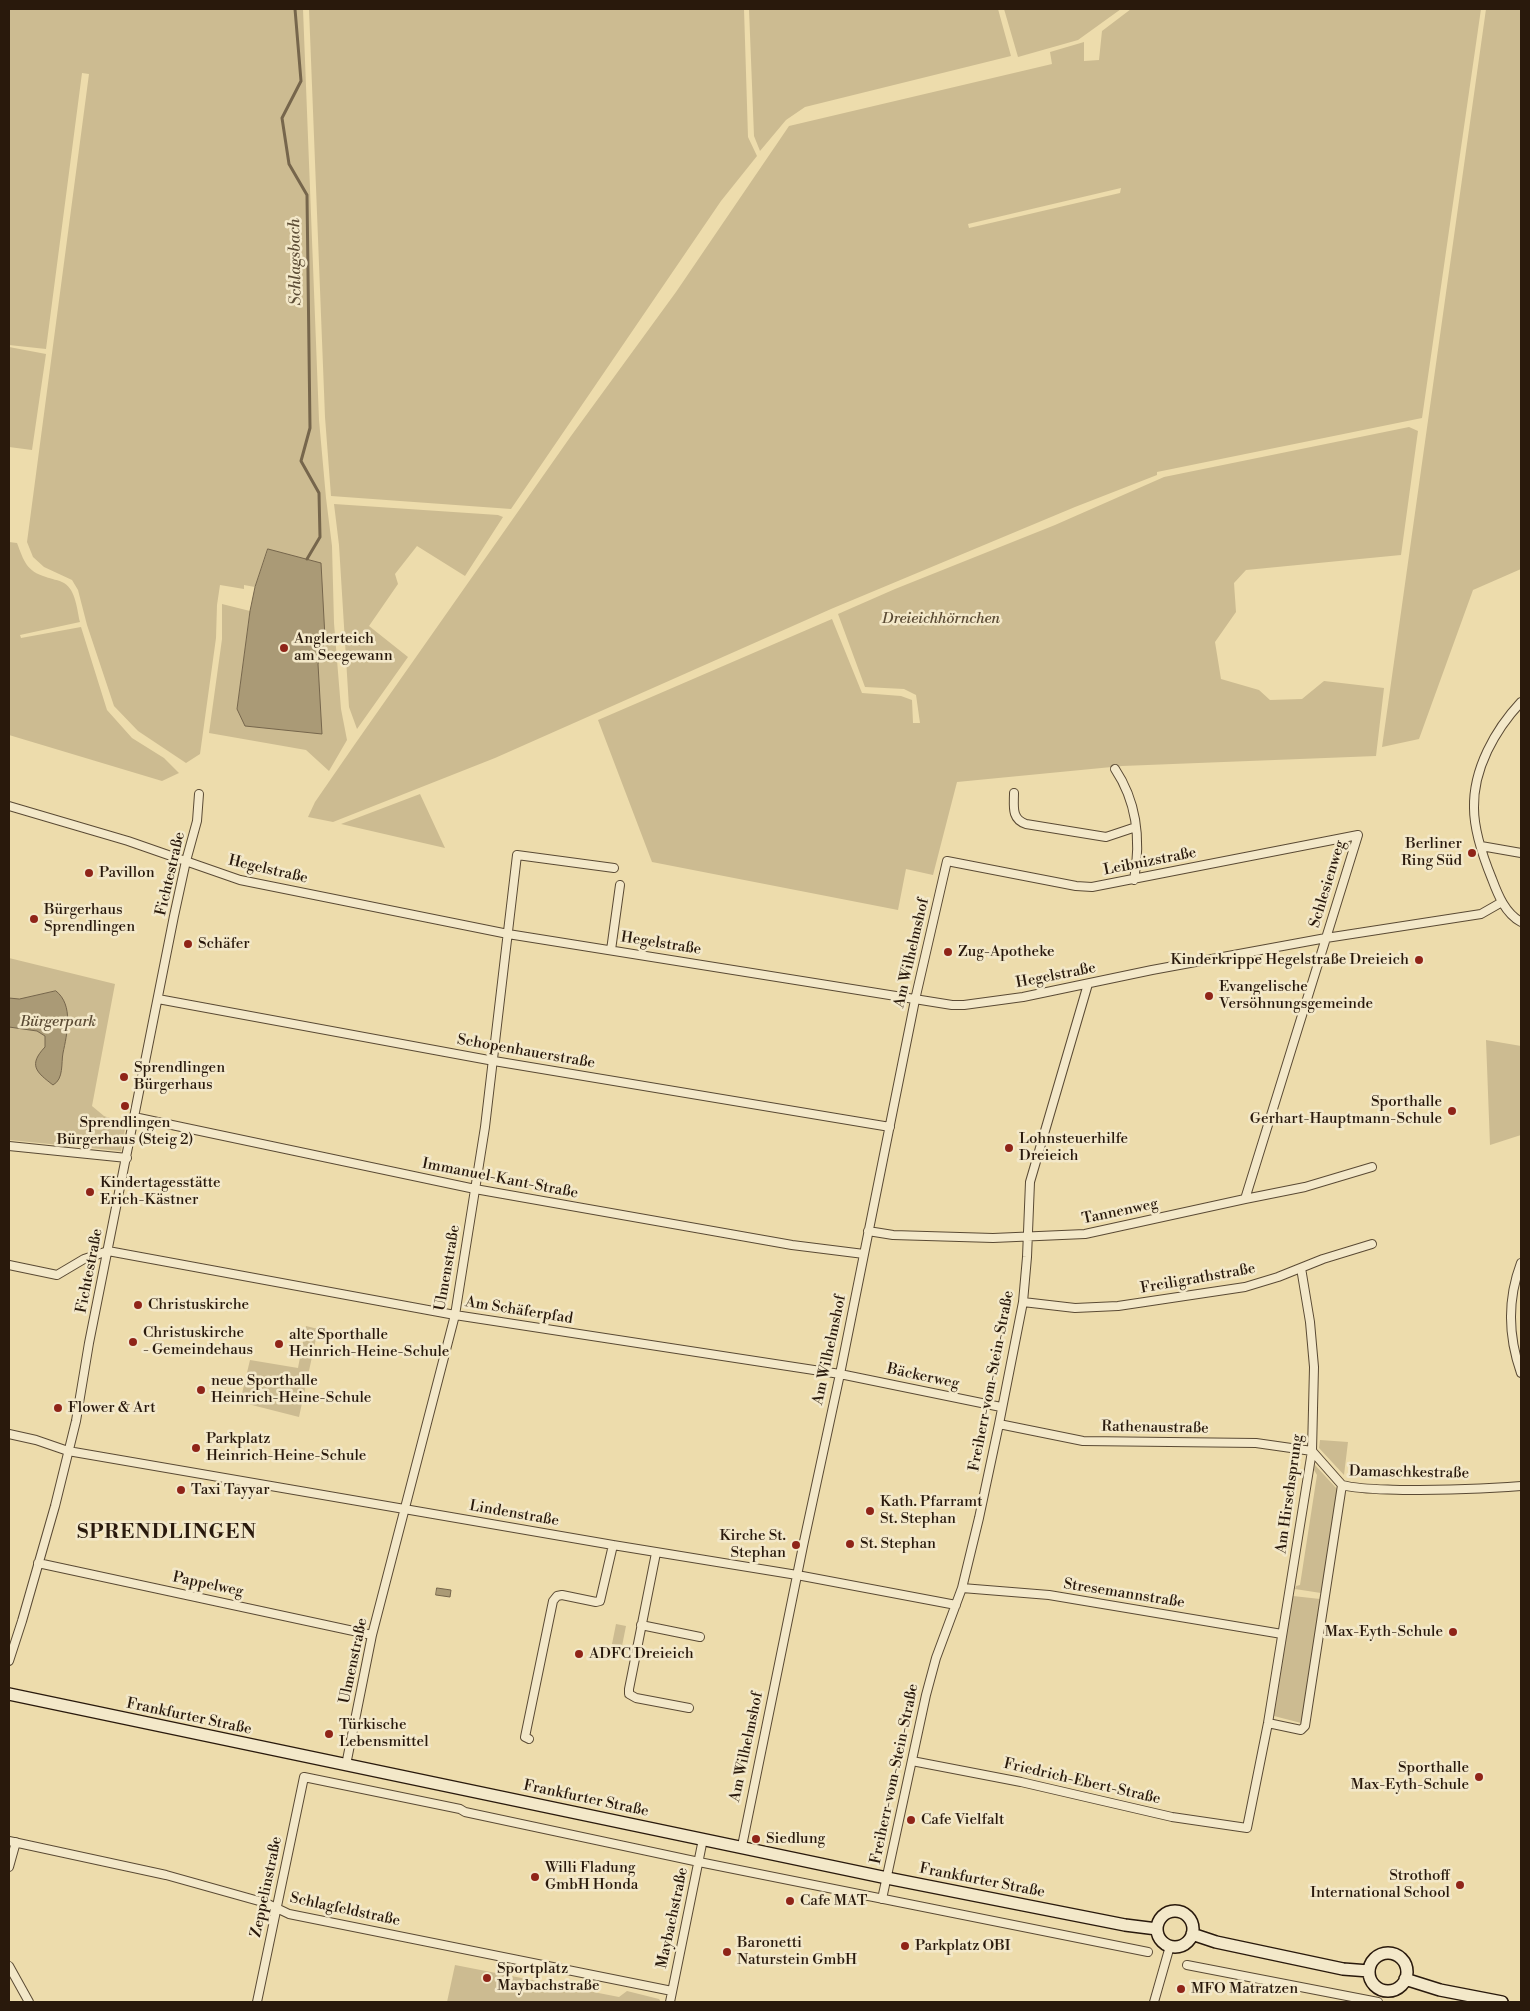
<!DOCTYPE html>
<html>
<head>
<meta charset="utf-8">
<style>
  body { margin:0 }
  #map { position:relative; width:1530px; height:2011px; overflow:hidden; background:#eddcac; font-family:"Libre Bodoni",serif }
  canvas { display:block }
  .frame { position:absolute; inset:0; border:10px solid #29190c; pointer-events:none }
</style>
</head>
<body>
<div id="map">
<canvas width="1530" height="2011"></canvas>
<div class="frame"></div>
</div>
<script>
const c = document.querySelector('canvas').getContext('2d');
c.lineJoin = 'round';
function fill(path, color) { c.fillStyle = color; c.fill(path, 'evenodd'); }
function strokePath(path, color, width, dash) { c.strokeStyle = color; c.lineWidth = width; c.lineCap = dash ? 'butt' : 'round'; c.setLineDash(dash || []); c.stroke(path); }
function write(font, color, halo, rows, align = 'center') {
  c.font = font + ' "Libre Bodoni",serif'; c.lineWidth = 5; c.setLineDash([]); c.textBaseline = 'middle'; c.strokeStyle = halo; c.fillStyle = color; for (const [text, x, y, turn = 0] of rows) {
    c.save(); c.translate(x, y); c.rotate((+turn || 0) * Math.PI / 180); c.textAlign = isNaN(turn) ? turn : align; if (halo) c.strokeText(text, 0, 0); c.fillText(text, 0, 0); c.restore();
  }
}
fill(new Path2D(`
  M 9,9 L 303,9 L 319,420 L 326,498 L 332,546 L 334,623 L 341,709 L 347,740 L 329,771 L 306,750 L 209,733 L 222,639 L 222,604 L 250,611 L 237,709 L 318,664 L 325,638 L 268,549 L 255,587 L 244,585 L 244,589 L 220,585 L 217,605 L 216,638 L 200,754 L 186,763 L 138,731 L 114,706 L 87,625 L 78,590 L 72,580 L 44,567 L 33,557 L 27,542 L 89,74 L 82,73 L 46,349 L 9,345 Z
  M 309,9 L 744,9 L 748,137 L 757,156 L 721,201 L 511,509 L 331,496 L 325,417 Z
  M 749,9 L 998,9 L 1011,56 L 805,107 L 786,120 L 760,151 L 754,136 Z
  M 1004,9 L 1121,9 L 1078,40 L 1018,57 Z
  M 1131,9 L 1481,9 L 1422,418 L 1157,472 L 1157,475 L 1075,507 L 831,609 L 495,758 L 333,822 L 308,817 L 315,802 L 355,744 L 571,436 L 676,292 L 789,126 L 1052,64 L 1050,52 L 1084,42 L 1084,61 L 1099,60 L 1102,31 ZM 1121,188 L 1120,193 L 969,228 L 968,224 Z
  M 1486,9 L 1521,9 L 1521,569 L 1473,590 L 1419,739 L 1382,747 Z
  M 9,347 L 46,354 L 32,450 L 9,447 Z
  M 1409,427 L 1418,431 L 1401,555 L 1246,570 L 1234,583 L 1236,612 L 1215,642 L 1221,679 L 1259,690 L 1270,700 L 1302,699 L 1324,681 L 1384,688 L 1376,756 L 1122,766 L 957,782 L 933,875 L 906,869 L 898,910 L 652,862 L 598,720 L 832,619 L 862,693 L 901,696 L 912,700 L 913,723 L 920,723 L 916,695 L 904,689 L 865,687 L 838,614 L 895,589 L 1055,525 L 1164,477 Z
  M 334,504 L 498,515 L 503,517 L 465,576 L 417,546 L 395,574 L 398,584 L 369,626 L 408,657 L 357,729 L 349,707 L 339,545 Z
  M 9,542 L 17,543 C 24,561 26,571 46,577 C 51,579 59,580 64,583 C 76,590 77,610 80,622 L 20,635 L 21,638 L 81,627 L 107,710 L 132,738 L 164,758 L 179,773 L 162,781 L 9,735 Z
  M 420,794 L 445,848 L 341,824 Z
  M 9,958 L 115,984 L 92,1106 L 104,1116 L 126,1124 L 121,1151 L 9,1140 Z
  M 1486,1040 L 1521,1046 L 1521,1135 L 1490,1145 Z
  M 306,1326 L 318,1329 L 299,1417 L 240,1402 L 250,1360 L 298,1368 Z
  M 1320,1440 L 1348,1442 L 1344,1475 L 1319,1448 Z
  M 1315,1465 L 1337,1489 L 1321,1593 L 1295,1589 L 1296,1586 L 1300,1585 L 1317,1475 L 1314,1470 Z
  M 1293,1596 L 1320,1599 L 1301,1723 L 1274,1716 Z
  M 616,1624 L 626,1626 L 622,1646 L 612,1644 Z
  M 455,1965 L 619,1997 L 627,1991 L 659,1999 L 661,2002 L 447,2002 Z`), '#ccbb91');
const water = new Path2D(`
  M 268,549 L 321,563 L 325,638 L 318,664 L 322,734 L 245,726 L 237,709 L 250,611 L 255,587 Z
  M 56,991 C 74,1005 67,1034 63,1053 C 61,1063 64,1079 53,1085 C 36,1072 28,1065 45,1047 L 45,1036 L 37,1031 L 9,1027 L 9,998 L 19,999 Z
  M 437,1588 L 451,1590 L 450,1597 L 436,1595 Z`);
fill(water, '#aa9a76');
strokePath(water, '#76664c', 1);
strokePath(new Path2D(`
  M 295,9 L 301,81 L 282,118 L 289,164 L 307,195 L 310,428 L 301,461 L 319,493 L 320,537 L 307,559`), '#76664c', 3);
const street = new Path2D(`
  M 1521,702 C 1495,730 1473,769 1474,808 C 1474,832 1483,857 1492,879 C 1498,895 1505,913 1521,922
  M 1115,769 C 1137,802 1141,841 1134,880
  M 1014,793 C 1014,806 1011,819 1026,824 L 1106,837 L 1136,827
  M 9,806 L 128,841 L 240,880 L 508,934 L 952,1005 L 964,1005 L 1023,997 L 1152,970 L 1326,938 L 1481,914 L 1502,902
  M 1481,846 L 1521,853
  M 611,950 L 620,885
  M 158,999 L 494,1061 L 890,1127
  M 134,1117 L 475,1189 L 792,1245 L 864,1254
  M 9,1146 L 127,1158
  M 868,1231 L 893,1235 L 993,1238 L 1085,1234 L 1245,1199 L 1305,1187 L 1372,1167
  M 1521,1263 C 1507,1300 1508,1336 1521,1373
  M 9,1265 L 57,1275 L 84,1259 L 108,1251 L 455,1315 L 840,1374 L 1001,1407
  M 1023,1302 L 1075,1308 L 1118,1306 L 1245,1287 L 1278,1277 L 1323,1259 L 1372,1244
  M 999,1424 L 1083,1441 L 1256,1443 L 1312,1451
  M 9,1434 L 36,1440 L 68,1451 L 613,1545 L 797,1575 L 956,1605
  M 1312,1451 L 1342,1485 C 1362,1490 1382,1489 1403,1490 C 1442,1490 1482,1489 1521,1486
  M 656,1553 L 629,1689 L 629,1694 L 636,1698 L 689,1708
  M 38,1563 L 372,1635
  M 962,1588 L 1049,1595 L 1282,1634
  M 641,1625 L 700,1637
  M 9,1661 L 22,1621 L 55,1506 L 76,1421 L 89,1343 L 174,916 L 186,861 L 197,821 L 199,794
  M 1268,1723 L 1301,1730 L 1305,1726 L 1342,1485
  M 529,1739 L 525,1737 L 553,1601 L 557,1596 L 562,1595 L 596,1602 L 600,1601 L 613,1545
  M 912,1761 L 1021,1782 L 1172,1817 L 1247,1828 L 1268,1723 L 1312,1451 L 1314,1367 L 1310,1322 L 1301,1268
  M 346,1765 L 372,1635 L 455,1315 L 485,1127 L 517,855 L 614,868
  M 9,1841 L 166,1875 L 266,1903 L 289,1914 L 672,1991
  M 742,1846 L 803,1546 L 840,1374 L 915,1000 L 947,861 L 1076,886 L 1092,887 L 1358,835 L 1245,1199
  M 9,1867 L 16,1842
  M 882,1899 L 926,1695 L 936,1658 L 962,1588 L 979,1518 L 999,1424 L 1023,1302 L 1027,1257 L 1030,1182 L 1088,984
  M 1187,1965 L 1378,2002
  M 9,1966 L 29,2002
  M 257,2002 L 304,1777 L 460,1809 L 465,1812 L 699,1862 L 1148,1952
  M 670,2002 L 703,1839
  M 1154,2002 L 1170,1946`);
const secondary = new Path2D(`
  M 9,1694 L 887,1878 L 1125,1925 L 1157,1929
  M1157 1929a18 18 0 1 1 36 0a18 18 0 1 1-36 0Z
  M 1192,1934 L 1216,1942 L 1343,1969 L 1369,1971
  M1369 1972a19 19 0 1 1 38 0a19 19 0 1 1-38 0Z
  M 1405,1979 L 1440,1990 L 1502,2002`);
strokePath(street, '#5a4a34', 10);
strokePath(secondary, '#29190c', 14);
strokePath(street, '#f3e8c9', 8);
strokePath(secondary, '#f3e8c9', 11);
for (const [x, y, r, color] of [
  [284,648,5,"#8f2418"],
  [1472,853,5,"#8f2418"],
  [89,873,5,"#8f2418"],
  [34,919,5,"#8f2418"],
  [188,944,5,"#8f2418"],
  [948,952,5,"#8f2418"],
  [1419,960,5,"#8f2418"],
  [1209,996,5,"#8f2418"],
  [124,1077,5,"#8f2418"],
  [125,1106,5,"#8f2418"],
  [1452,1111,5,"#8f2418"],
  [1009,1148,5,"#8f2418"],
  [90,1192,5,"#8f2418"],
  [138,1305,5,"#8f2418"],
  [133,1342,5,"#8f2418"],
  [279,1344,5,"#8f2418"],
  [201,1390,5,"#8f2418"],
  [58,1408,5,"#8f2418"],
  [196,1448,5,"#8f2418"],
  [181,1490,5,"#8f2418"],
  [870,1511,5,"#8f2418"],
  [850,1544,5,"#8f2418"],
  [796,1545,5,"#8f2418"],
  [1453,1632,5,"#8f2418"],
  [579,1654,5,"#8f2418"],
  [329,1734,5,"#8f2418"],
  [1479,1777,5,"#8f2418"],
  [911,1820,5,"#8f2418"],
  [756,1839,5,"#8f2418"],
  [535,1877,5,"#8f2418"],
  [1460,1885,5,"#8f2418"],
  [790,1901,5,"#8f2418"],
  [905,1946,5,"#8f2418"],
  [727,1952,5,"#8f2418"],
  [487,1978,5,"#8f2418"],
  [1181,1989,5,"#8f2418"]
]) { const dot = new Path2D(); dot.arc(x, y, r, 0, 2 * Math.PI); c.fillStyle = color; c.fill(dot); strokePath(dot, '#f3e8c9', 2); }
write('italic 15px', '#5a4a34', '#f3e8c9', [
  ["Dreieichhörnchen",941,619],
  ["Bürgerpark",58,1022]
]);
write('15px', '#29190c', '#f3e8c9', [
  ["Anglerteich",294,639],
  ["am Seegewann",294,656],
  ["Berliner",1462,844,"right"],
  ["Ring Süd",1462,861,"right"],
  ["Pavillon",99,873],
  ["Bürgerhaus",44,910],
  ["Sprendlingen",44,927],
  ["Schäfer",198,944],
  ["Zug-Apotheke",958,952],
  ["Kinderkrippe Hegelstraße Dreieich",1409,960,"right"],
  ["Evangelische",1219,987],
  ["Versöhnungsgemeinde",1219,1004],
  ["Sprendlingen",134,1068],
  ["Bürgerhaus",134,1085],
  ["Sporthalle",1442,1102,"right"],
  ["Gerhart-Hauptmann-Schule",1442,1119,"right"],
  ["Sprendlingen",125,1123,"center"],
  ["Bürgerhaus (Steig 2)",125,1140,"center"],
  ["Lohnsteuerhilfe",1019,1139],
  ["Dreieich",1019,1156],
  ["Kindertagesstätte",100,1183],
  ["Erich-Kästner",100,1200],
  ["Christuskirche",148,1305],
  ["Christuskirche",143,1333],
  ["- Gemeindehaus",143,1350],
  ["alte Sporthalle",289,1335],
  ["Heinrich-Heine-Schule",289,1352],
  ["neue Sporthalle",211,1381],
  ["Heinrich-Heine-Schule",211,1398],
  ["Flower & Art",68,1408],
  ["Parkplatz",206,1439],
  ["Heinrich-Heine-Schule",206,1456],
  ["Taxi Tayyar",191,1490],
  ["Kath. Pfarramt",880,1502],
  ["St. Stephan",880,1519],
  ["Kirche St.",786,1536,"right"],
  ["Stephan",786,1553,"right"],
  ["St. Stephan",860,1544],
  ["Max-Eyth-Schule",1443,1632,"right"],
  ["ADFC Dreieich",589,1654],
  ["Türkische",339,1725],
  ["Lebensmittel",339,1742],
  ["Sporthalle",1469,1768,"right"],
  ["Max-Eyth-Schule",1469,1785,"right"],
  ["Cafe Vielfalt",921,1820],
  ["Siedlung",766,1839],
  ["Willi Fladung",545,1868],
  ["GmbH Honda",545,1885],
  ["Strothoff",1450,1876,"right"],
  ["International School",1450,1893,"right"],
  ["Cafe MAT",800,1901],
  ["Baronetti",737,1943],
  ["Naturstein GmbH",737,1960],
  ["Parkplatz OBI",915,1946],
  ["Sportplatz",497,1969],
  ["Maybachstraße",497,1986],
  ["MFO Matratzen",1191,1989]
], 'left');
write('15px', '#29190c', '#f3e8c9', [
  ["Leibnizstraße",1150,862,-11],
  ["Hegelstraße",268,870,13],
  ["Fichtestraße",171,874,-77],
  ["Schlesienweg",1328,884,-73],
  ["Hegelstraße",661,944,9],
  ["Am Wilhelmshof",912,953,-77],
  ["Hegelstraße",1056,976,-11],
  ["Schopenhauerstraße",526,1052,10],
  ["Immanuel-Kant-Straße",500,1179,11],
  ["Tannenweg",1120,1212,-12],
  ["Ulmenstraße",448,1268,-80],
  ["Fichtestraße",90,1271,-79],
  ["Freiligrathstraße",1198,1279,-10],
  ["Am Schäferpfad",519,1311,9],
  ["Am Wilhelmshof",830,1350,-78],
  ["Bäckerweg",923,1377,12],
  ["Freiherr-vom-Stein-Straße",992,1381,-79],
  ["Rathenaustraße",1155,1428,1],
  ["Damaschkestraße",1409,1473,1],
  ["Am Hirschsprung",1290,1494,-82],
  ["Lindenstraße",514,1514,10],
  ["Pappelweg",208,1585,12],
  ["Stresemannstraße",1124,1594,9],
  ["Ulmenstraße",354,1661,-78],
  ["Frankfurter Straße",189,1717,12],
  ["Am Wilhelmshof",747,1747,-78],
  ["Freiherr-vom-Stein-Straße",895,1774,-78],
  ["Friedrich-Ebert-Straße",1082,1782,13],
  ["Frankfurter Straße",586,1799,12],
  ["Frankfurter Straße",982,1881,11],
  ["Zeppelinstraße",267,1887,-78],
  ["Schlagfeldstraße",345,1910,12],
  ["Maybachstraße",673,1918,-78]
]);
write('italic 16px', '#5d4d36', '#f3e8c9', [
  ["Schlagsbach",296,262,-91]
]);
c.letterSpacing = '1px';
write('bold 20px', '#29190c', '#f3e8c9', [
  ["SPRENDLINGEN",167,1533]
]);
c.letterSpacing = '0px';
</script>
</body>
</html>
